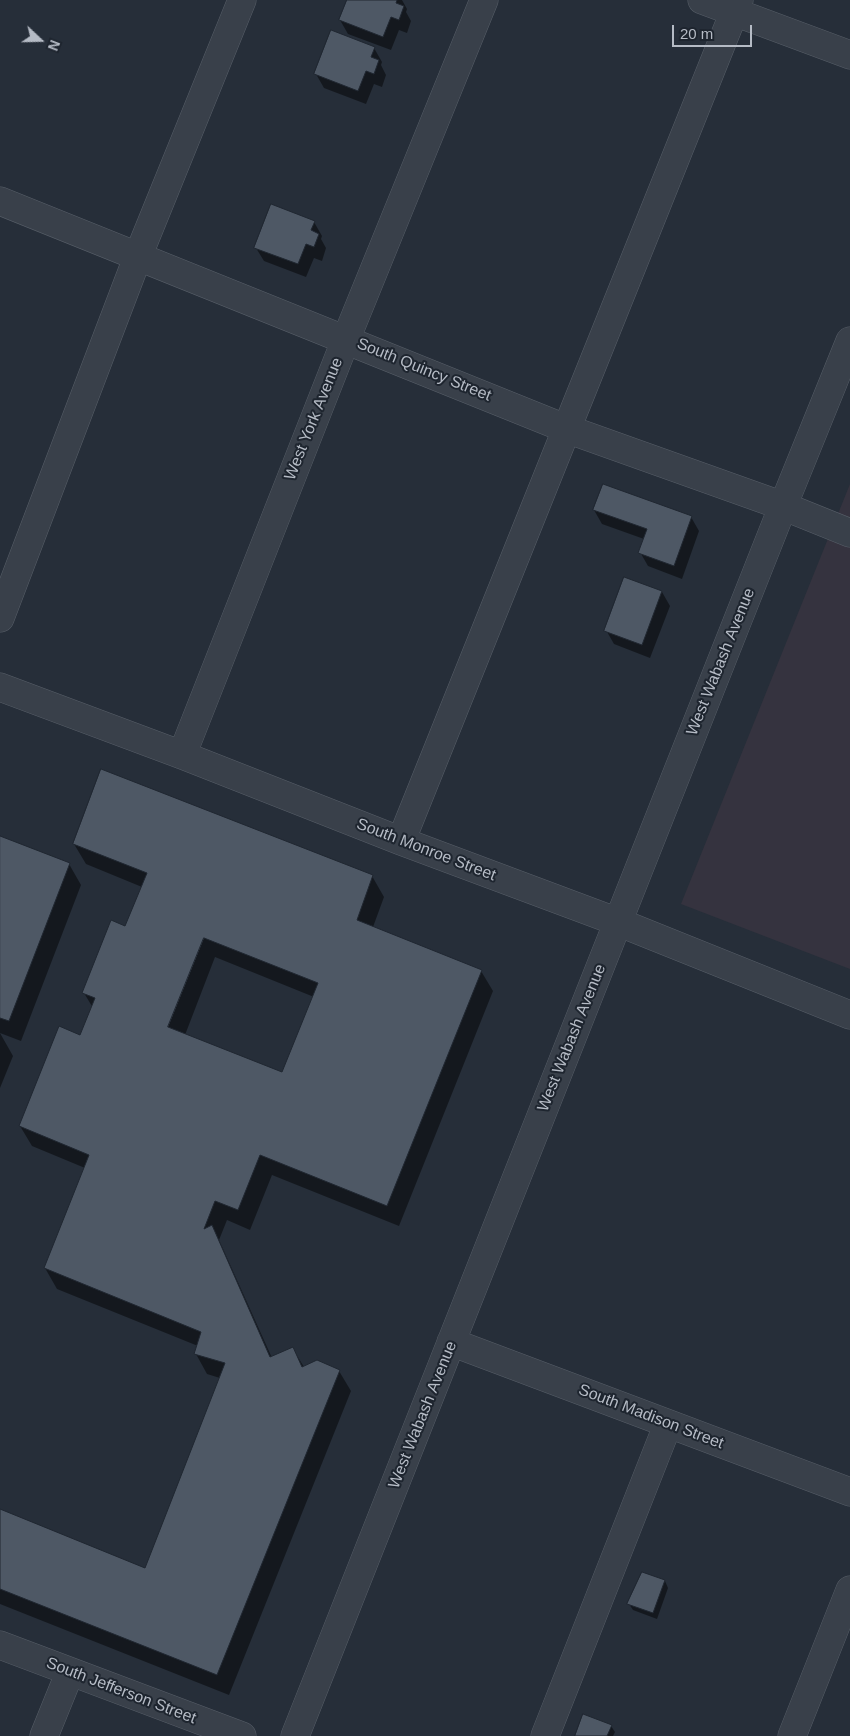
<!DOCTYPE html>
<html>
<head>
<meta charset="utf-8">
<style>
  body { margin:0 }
  #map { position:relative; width:850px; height:1736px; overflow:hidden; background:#262e39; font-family:Arial,sans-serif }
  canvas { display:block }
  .north { position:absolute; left:15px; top:15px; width:50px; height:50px; -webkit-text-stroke:4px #1e252f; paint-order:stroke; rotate:111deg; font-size:14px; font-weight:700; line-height:20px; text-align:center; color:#b5bbc5 }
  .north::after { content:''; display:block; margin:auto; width:18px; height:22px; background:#b5bbc5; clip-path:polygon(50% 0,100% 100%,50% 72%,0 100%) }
  .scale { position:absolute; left:672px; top:25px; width:80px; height:22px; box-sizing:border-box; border:2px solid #b5bbc5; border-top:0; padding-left:6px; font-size:15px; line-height:18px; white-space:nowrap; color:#b5bbc5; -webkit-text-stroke:4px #1e252f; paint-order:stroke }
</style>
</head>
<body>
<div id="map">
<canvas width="850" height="1736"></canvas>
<div class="north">N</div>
<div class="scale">20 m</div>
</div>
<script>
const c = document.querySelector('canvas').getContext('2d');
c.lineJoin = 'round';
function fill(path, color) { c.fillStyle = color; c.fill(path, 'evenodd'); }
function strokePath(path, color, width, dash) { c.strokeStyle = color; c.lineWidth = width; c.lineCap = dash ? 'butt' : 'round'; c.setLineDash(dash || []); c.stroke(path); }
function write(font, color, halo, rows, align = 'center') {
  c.font = font + ' Arial,sans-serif'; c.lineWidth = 4; c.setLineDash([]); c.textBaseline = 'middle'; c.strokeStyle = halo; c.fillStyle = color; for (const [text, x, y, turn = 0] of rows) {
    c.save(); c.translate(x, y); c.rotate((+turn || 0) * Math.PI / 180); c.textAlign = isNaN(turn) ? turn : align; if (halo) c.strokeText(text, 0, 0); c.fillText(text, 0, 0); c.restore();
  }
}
fill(new Path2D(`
  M 850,484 L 850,969 L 681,904 Z`), '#35333f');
fill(new Path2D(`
  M 348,0 L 402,0 L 407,9 L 406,12 L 411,21 L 407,33 L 399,30 L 391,50 L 348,34 L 340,20 Z
  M 374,48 L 382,62 L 381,65 L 386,75 L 382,87 L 374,84 L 366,104 L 324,88 L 316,74 Z
  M 314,222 L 322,236 L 321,239 L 326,248 L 322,261 L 314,258 L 306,277 L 264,261 L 256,248 Z
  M 594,510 L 691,517 L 699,531 L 682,579 L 648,566 L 640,552 L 644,539 L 602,524 Z
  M 662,592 L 670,606 L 650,658 L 614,644 L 606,630 Z
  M 0,837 L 69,864 L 81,885 L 21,1041 L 0,1033 Z
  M 74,844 L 372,876 L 384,897 L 373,927 L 481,971 L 493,991 L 399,1226 L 272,1175 L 250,1230 L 227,1220 L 219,1240 L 272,1358 L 293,1349 L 304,1367 L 339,1371 L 351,1391 L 229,1695 L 0,1604 L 0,1510 L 146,1570 L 220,1378 L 207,1374 L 196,1354 L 198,1346 L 57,1289 L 45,1268 L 85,1168 L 32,1146 L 20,1126 L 81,1036 L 93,1008 L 84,993 L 126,928 L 142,887 L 86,864 ZM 215,957 L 314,997 L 283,1074 L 185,1035 Z
  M 0,1033 L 13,1056 L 0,1088 Z
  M 643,1574 L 665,1581 L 668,1588 L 657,1619 L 633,1610 L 629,1604 Z
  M 611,1726 L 615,1732 L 613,1736 L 576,1736 Z`), '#0007');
const building = new Path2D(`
  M 347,0 L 397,0 L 396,3 L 404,6 L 399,20 L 391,17 L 383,37 L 339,20 Z
  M 331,30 L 375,47 L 371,57 L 379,60 L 374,74 L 366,71 L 358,91 L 314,74 Z
  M 271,204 L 315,221 L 311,230 L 319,234 L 314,247 L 306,244 L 298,264 L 254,248 Z
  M 603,484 L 692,516 L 674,566 L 638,553 L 647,529 L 593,510 Z
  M 624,577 L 662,591 L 642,645 L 604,631 Z
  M 101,769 L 373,875 L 357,920 L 482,970 L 387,1206 L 260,1155 L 238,1210 L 215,1201 L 204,1229 L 212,1225 L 270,1357 L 293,1347 L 302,1367 L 317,1360 L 340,1370 L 217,1675 L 0,1589 L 0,1509 L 145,1568 L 225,1363 L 194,1354 L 201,1332 L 44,1268 L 89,1155 L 19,1126 L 59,1026 L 80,1035 L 95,998 L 82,993 L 111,920 L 125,926 L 147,873 L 73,844 ZM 204,938 L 318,983 L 282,1072 L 168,1027 Z
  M 0,836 L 70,863 L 9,1021 L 0,1018 Z
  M 642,1572 L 665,1580 L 653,1613 L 627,1604 Z
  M 583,1714 L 612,1725 L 607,1736 L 575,1736 Z`);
fill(building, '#4e5865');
strokePath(building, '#202731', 1);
const minor = new Path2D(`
  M 702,0 L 850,55
  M 0,201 L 567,429 L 783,506 L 850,533
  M 0,618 L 138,256 L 242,0
  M 0,687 L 182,755 L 401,841 L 618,922 L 850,1015
  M 182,755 L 346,339 L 484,0
  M 401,841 L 739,0
  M 451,1342 L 850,1492
  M 0,1645 L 242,1736
  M 44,1736 L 70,1672
  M 295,1736 L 783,506 L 850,341
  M 545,1736 L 668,1424
  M 792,1736 L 850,1590`);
strokePath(minor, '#575e68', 29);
strokePath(minor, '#39404a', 28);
write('16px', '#b5bbc5', '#1e252f', [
  ["South Quincy Street",424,370,22],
  ["West York Avenue",314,419,-68],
  ["West Wabash Avenue",721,662,-68],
  ["South Monroe Street",426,850,21],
  ["West Wabash Avenue",572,1038,-68],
  ["West Wabash Avenue",423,1415,-68],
  ["South Madison Street",651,1417,21],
  ["South Jefferson Street",121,1691,21]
]);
</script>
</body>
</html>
